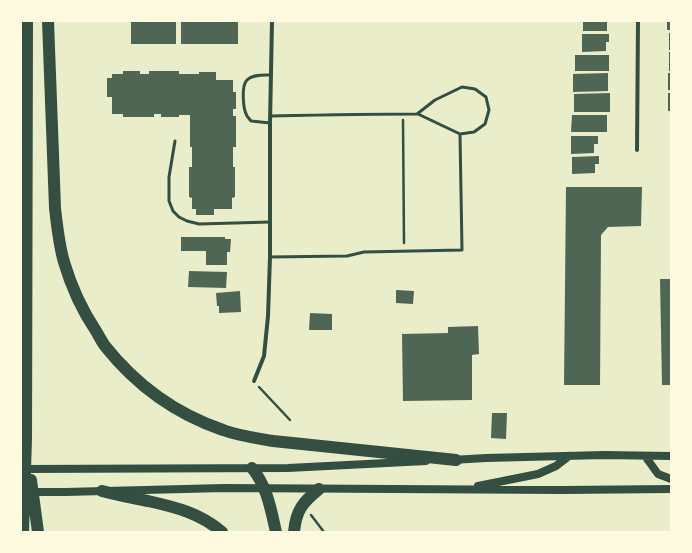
<!DOCTYPE html>
<html>
<head>
<meta charset="utf-8">
<style>
  body { margin:0 }
  #map { position:relative; width:692px; height:553px; overflow:hidden; background:#e9edc9; font-family:Barlow,sans-serif }
  canvas { display:block }
  .frame { position:absolute; inset:0; border:22px solid #fefae0; pointer-events:none }
</style>
</head>
<body>
<div id="map">
<canvas width="692" height="553"></canvas>
<div class="frame"></div>
</div>
<script>
const c = document.querySelector('canvas').getContext('2d');
c.lineJoin = 'round';
function fill(path, color) { c.fillStyle = color; c.fill(path, 'evenodd'); }
function strokePath(path, color, width, dash) { c.strokeStyle = color; c.lineWidth = width; c.lineCap = dash ? 'butt' : 'round'; c.setLineDash(dash || []); c.stroke(path); }
fill(new Path2D(`
  M 131,21 L 176,21 L 176,44 L 131,44 Z
  M 181,21 L 238,21 L 238,44 L 181,44 Z
  M 583,21 L 607,21 L 607,31 L 583,31 Z
  M 667,21 L 671,21 L 671,30 L 667,30 Z
  M 669,33 L 671,33 L 671,50 L 669,50 Z
  M 582,34 L 609,34 L 609,42 L 606,42 L 606,51 L 582,52 Z
  M 669,52 L 671,52 L 671,71 L 669,71 Z
  M 575,55 L 609,55 L 609,71 L 575,71 Z
  M 123,71 L 140,71 L 140,74 L 149,74 L 149,71 L 179,71 L 179,74 L 199,74 L 199,72 L 216,72 L 216,80 L 233,80 L 233,92 L 236,92 L 236,109 L 233,109 L 233,116 L 236,116 L 236,147 L 233,147 L 233,167 L 235,167 L 235,197 L 232,198 L 232,209 L 214,209 L 214,215 L 196,215 L 196,209 L 192,209 L 192,198 L 189,197 L 189,167 L 192,167 L 192,147 L 190,147 L 190,115 L 179,115 L 179,117 L 161,117 L 161,114 L 154,114 L 154,117 L 123,117 L 123,114 L 112,114 L 112,97 L 107,97 L 107,78 L 112,78 L 112,74 L 123,74 Z
  M 608,73 L 608,91 L 573,92 L 573,74 Z
  M 668,73 L 671,73 L 671,90 L 668,90 Z
  M 610,93 L 610,112 L 574,112 L 574,94 Z
  M 668,93 L 671,93 L 671,111 L 668,111 Z
  M 572,115 L 607,115 L 607,132 L 571,132 Z
  M 571,136 L 598,136 L 598,144 L 594,144 L 594,153 L 571,154 Z
  M 599,156 L 599,164 L 595,164 L 595,173 L 572,174 L 572,157 Z
  M 566,187 L 642,187 L 641,226 L 608,227 L 601,235 L 600,385 L 564,385 Z
  M 181,237 L 225,237 L 225,239 L 231,239 L 230,252 L 227,252 L 227,265 L 206,265 L 206,251 L 181,251 Z
  M 189,271 L 227,272 L 226,288 L 188,287 Z
  M 660,279 L 671,279 L 671,385 L 662,385 Z
  M 396,290 L 414,291 L 413,304 L 396,303 Z
  M 240,291 L 241,312 L 219,313 L 219,306 L 217,306 L 216,293 Z
  M 310,313 L 332,314 L 332,330 L 309,330 Z
  M 478,326 L 479,354 L 472,355 L 472,400 L 403,401 L 402,334 L 448,333 L 448,327 Z
  M 492,413 L 507,413 L 506,439 L 491,438 Z`), '#4f6655');
strokePath(new Path2D(`
  M 403,120 L 404,243
  M 259,387 L 290,420
  M 311,515 L 324,532`), '#344e41', 2.5);
strokePath(new Path2D(`
  M 270,116 C 319,115 368,114 417,114 L 418,114 L 460,134 L 474,132 L 485,124 L 489,110 L 486,97 L 475,89 L 462,87 L 435,100 L 417,114
  M 270,123 L 251,121 C 250,120 248,117 247,116 C 243,109 241,86 247,80 C 253,74 264,75 271,75
  M 175,141 L 169,177 L 169,201 L 173,211 L 179,217 L 187,221 L 199,224 L 270,222
  M 270,257 L 347,256 L 364,252 L 462,250 L 460,134`), '#344e41', 3);
strokePath(new Path2D(`
  M 637,150 L 638,21
  M 254,381 L 264,356 L 268,316 L 270,257 L 270,123 L 272,21`), '#344e41', 4);
strokePath(new Path2D(`
  M 645,456 L 658,474 L 671,479
  M 452,460 L 486,458 L 604,455 L 671,456
  M 22,469 L 288,468 L 426,461
  M 478,486 L 538,474 L 556,466 L 569,456
  M 28,492 L 65,492 L 224,488 L 562,490 L 671,489`), '#344e41', 8);
strokePath(new Path2D(`
  M 48,21 L 55,208 C 57,226 59,245 64,262 C 71,286 82,310 96,331 C 99,336 102,342 105,346 C 136,385 176,414 223,430 C 239,436 256,438 273,441 L 456,460
  M 252,468 C 267,486 271,510 276,532
  M 31,480 L 38,532
  M 102,491 C 117,495 132,498 148,501 C 175,507 200,513 222,532
  M 23,532 L 26,439 L 27,21
  M 294,532 C 296,510 303,502 319,489`), '#344e41', 12);
</script>
</body>
</html>
